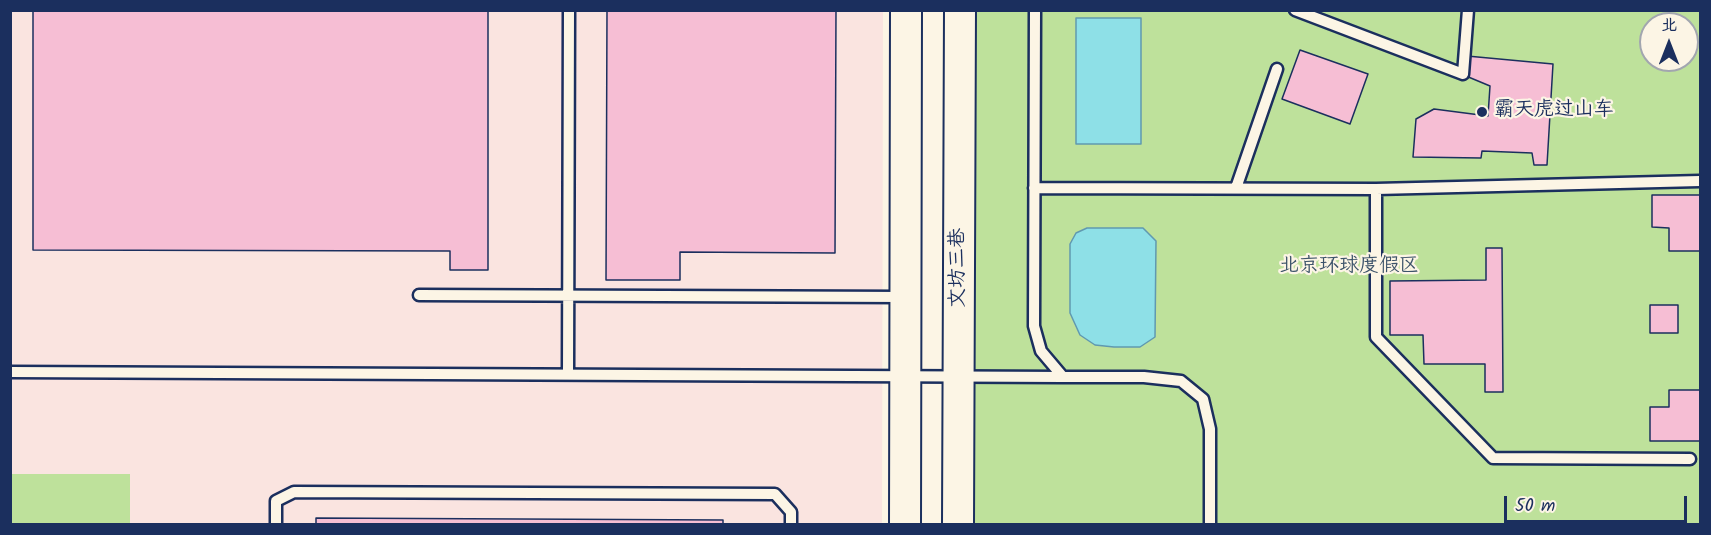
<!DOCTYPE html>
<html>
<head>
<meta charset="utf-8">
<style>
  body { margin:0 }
  #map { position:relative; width:1711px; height:535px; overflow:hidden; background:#fcf5e5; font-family:Kalam,"LXGW WenKai TC",sans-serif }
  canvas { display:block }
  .frame { position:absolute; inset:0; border:12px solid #1b2f5e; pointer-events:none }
  .north { position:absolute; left:1639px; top:12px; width:60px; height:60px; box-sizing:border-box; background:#fcf5e5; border:2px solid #a2a6af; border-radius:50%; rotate:0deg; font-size:16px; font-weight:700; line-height:24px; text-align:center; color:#1b2f5e }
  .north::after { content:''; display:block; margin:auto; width:21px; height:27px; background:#1b2f5e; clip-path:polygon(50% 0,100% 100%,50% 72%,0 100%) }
  .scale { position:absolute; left:1504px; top:496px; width:183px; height:27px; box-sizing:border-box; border:3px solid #1b2f5e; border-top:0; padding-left:8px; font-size:18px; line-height:21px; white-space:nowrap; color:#1b2f5e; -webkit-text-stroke:4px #fcf5e5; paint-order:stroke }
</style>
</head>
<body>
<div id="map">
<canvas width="1711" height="535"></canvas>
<div class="frame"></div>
<div class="north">北</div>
<div class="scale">50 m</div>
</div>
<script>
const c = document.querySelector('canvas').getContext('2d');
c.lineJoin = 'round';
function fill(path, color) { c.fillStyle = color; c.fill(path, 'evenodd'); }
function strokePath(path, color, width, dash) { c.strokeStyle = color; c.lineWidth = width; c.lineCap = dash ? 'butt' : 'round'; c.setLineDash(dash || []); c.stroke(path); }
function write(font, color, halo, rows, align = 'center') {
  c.font = font + ' Kalam,"LXGW WenKai TC",sans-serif'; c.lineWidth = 4.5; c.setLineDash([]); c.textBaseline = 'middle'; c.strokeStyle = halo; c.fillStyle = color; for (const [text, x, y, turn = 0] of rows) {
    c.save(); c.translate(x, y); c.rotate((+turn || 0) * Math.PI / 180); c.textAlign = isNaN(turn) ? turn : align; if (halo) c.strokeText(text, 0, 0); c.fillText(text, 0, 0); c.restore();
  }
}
fill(new Path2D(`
  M 10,11 L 883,11 L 882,524 L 11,524 Z`), '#fae4e0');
fill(new Path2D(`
  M 969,11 L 1700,11 L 1700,524 L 974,524 ZM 1651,24 L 1687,24 L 1687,60 L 1651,60 Z
  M 11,474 L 130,474 L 130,524 L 11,524 Z`), '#bee19b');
const water = new Path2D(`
  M 1076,18 L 1141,18 L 1141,144 L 1076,144 Z
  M 1087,228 L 1143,228 L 1156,241 L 1155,337 L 1140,347 L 1114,347 L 1095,345 L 1080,335 L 1070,313 L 1070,244 L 1076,233 Z`);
fill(water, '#8ee0e7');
strokePath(water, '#6099b0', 1.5);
const building = new Path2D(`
  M 33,10 L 488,10 L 488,270 L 450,270 L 450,251 L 33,250 Z
  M 607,10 L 836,10 L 835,253 L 680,252 L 680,280 L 606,280 Z
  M 1300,50 L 1368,74 L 1350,124 L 1282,99 Z
  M 1467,56 L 1553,64 L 1547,165 L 1534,165 L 1532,153 L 1482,151 L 1481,158 L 1413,157 L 1416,119 L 1434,109 L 1488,116 L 1490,86 L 1466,76 Z
  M 1652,195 L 1700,195 L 1700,251 L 1669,251 L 1669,228 L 1652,227 Z
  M 1486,248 L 1502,248 L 1503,392 L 1485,392 L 1485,364 L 1424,364 L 1423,335 L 1390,335 L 1390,281 L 1486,280 Z
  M 1650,305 L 1678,305 L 1678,333 L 1650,333 Z
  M 1669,390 L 1700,390 L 1700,441 L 1650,441 L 1650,407 L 1669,407 Z
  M 316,518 L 723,520 L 723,524 L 316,524 Z`);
fill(building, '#f6bed4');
strokePath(building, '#1b2f5e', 1.5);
const service = new Path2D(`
  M 1035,10 L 1034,326 L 1041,351 L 1063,377 L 1144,377 L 1181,381 L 1203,399 L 1210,429 L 1210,524
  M 1295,10 L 1463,74 L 1468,10
  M 1034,188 L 1376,189 L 1376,337 L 1493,458 L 1690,459
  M 1236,188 L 1277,69
  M 1376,189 L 1700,181
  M 419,295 L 905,297
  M 10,372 L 1063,377
  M 568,374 L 569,10
  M 276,524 L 276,501 L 294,492 L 775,494 L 791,512 L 791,524`);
const secondary = new Path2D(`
  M 905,524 L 906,10
  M 958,524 L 960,10`);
strokePath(service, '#1b2f5e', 15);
strokePath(secondary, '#1b2f5e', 34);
strokePath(service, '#fcf5e5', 10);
strokePath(secondary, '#fcf5e5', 30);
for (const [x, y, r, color] of [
  [1482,112,6,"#1b2f5e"]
]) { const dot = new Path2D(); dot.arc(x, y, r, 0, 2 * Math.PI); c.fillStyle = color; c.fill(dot); strokePath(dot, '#fcf5e5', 2); }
write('20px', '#1b2f5e', '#fcf5e5', [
  ["霸天虎过山车",1494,112]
], 'left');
write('20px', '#1b2f5e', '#fcf5e5', [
  ["文坊三巷",960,268,-90]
]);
write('20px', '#3c536a', '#fcf5e5', [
  ["北京环球度假区",1349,268]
]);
</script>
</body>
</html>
